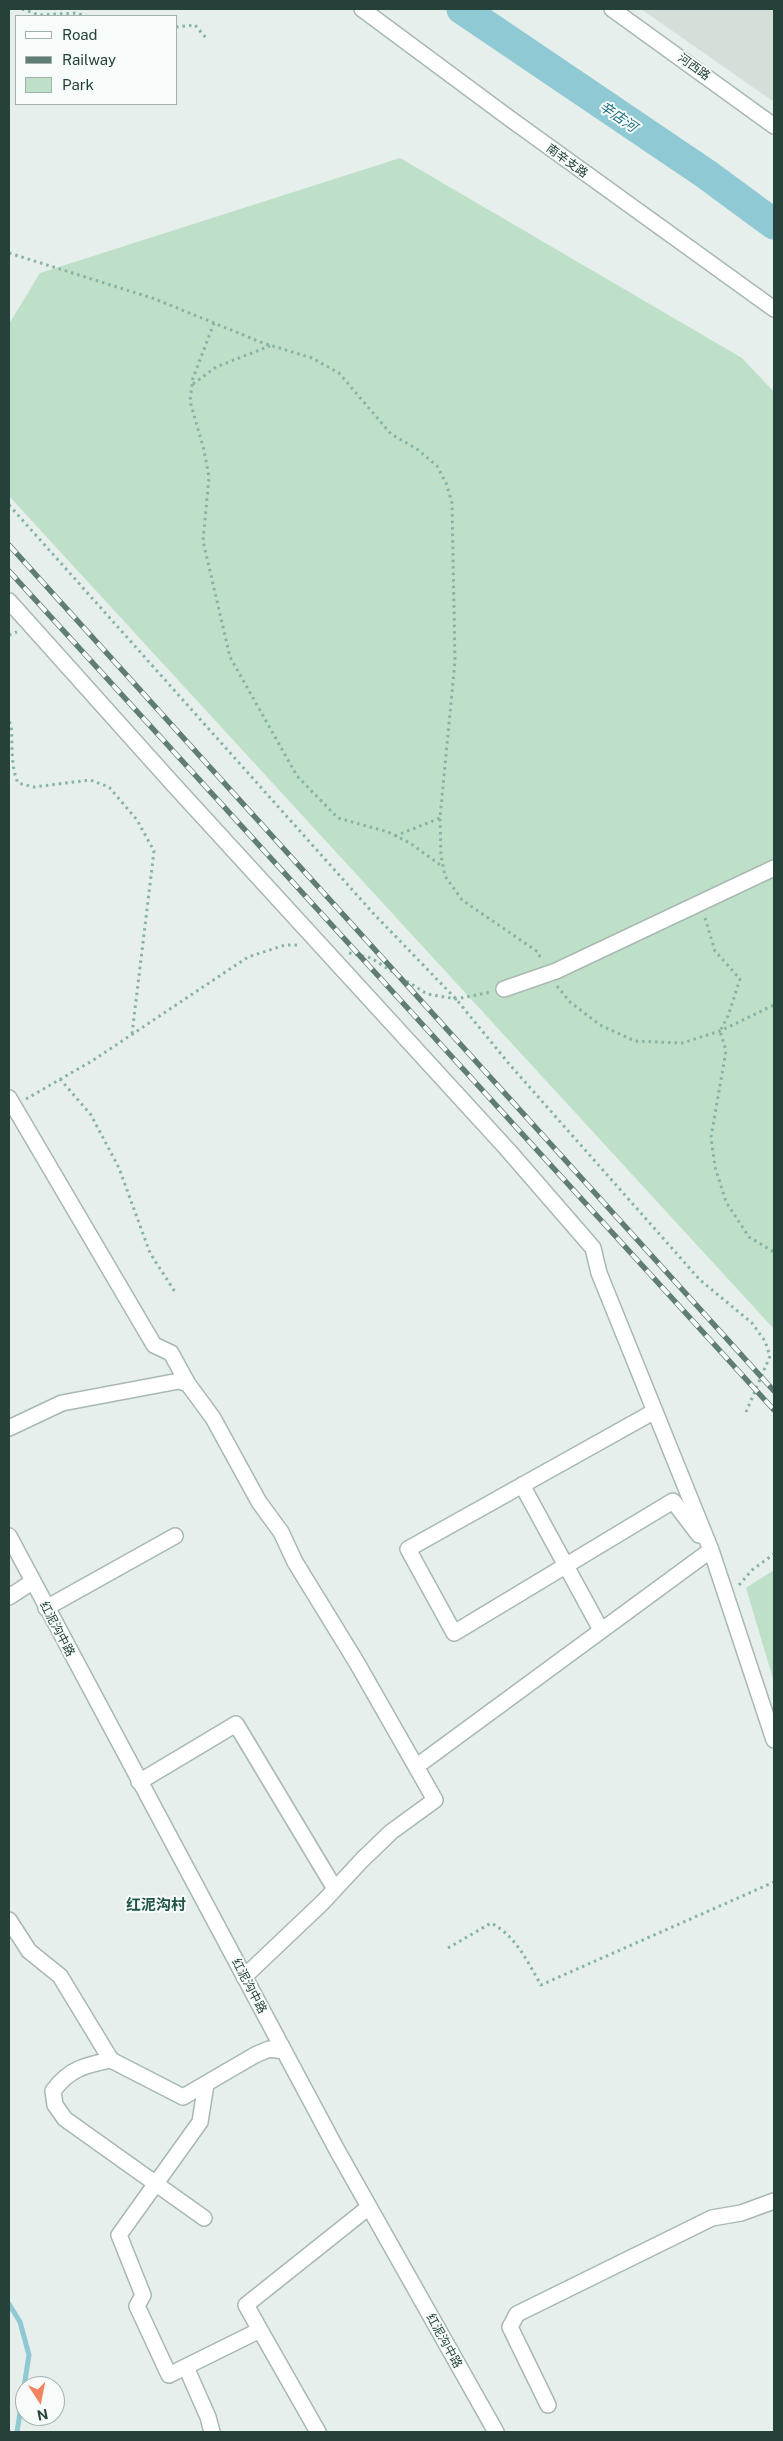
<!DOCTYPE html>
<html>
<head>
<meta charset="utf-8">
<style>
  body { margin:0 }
  #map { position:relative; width:783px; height:2441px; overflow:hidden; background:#e6efeb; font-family:"Public Sans",sans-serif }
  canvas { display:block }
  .frame { position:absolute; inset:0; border:10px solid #24423a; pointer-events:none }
  .legend { position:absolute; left:15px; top:15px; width:162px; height:90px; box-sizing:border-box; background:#f7fbf9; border:1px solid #a3b1ad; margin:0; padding:6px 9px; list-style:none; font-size:15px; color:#24423a }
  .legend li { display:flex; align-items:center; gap:10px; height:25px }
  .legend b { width:25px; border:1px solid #a3b1ad }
  .north { position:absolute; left:15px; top:2376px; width:50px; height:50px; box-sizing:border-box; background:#f7fbf9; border:1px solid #a3b1ad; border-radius:50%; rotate:169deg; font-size:14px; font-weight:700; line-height:20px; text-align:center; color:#24423a }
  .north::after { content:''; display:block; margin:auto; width:18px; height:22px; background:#f4845f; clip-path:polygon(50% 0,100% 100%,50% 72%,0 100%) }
</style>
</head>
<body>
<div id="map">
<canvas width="783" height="2441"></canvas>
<div class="frame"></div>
<ul class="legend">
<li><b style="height:6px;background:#fff"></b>Road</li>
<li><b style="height:6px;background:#5f7d75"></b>Railway</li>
<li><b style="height:14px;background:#bfe0c8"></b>Park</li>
</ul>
<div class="north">N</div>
</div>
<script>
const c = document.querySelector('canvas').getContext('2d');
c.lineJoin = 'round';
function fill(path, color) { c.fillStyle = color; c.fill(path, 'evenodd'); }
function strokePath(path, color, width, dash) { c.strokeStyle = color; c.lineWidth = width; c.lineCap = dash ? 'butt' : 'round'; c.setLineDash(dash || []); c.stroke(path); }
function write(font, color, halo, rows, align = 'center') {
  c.font = font + ' "Public Sans","Noto Sans SC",sans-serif'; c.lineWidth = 4; c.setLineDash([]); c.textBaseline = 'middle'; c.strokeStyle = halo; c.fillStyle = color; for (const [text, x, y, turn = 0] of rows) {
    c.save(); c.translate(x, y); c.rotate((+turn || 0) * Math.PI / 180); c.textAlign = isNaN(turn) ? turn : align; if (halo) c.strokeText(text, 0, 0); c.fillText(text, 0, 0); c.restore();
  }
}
fill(new Path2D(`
  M 641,9 L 774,9 L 774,102 Z`), '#d4dfda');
fill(new Path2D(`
  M 400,158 L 742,358 L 774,392 L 774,1329 L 9,496 L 9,324 L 40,273 Z
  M 774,1570 L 774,1682 L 746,1588 Z`), '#bfe0c8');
strokePath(new Path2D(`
  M 9,2304 L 20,2322 L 29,2355 L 17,2432`), '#8ec9d4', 5);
strokePath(new Path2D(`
  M 462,9 L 706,174 L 774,224`), '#8ec9d4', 31);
const minor = new Path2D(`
  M 362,9 L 509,118 L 774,309
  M 612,9 L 774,126
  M 9,601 L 173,784 L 508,1150 L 593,1248 L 599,1273 L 711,1550 L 774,1740
  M 504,989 L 556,971 L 774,868
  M 9,1098 L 154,1345 L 171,1353 L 188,1384
  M 655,1411 L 408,1549 L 454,1633 L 673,1501 L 699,1535
  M 9,1428 L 62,1403 L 179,1381 L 188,1384 L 213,1418 L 259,1502 L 281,1532 L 295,1562 L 357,1663 L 435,1800 L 391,1832 L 362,1860 L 323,1902 L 244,1977
  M 522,1485 L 601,1630
  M 9,1536 L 337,2150 L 496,2432
  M 9,1597 L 32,1582
  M 46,1608 L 175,1536
  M 417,1766 L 711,1550
  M 139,1782 L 236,1724 L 335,1889
  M 9,1920 L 29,1951 L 60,1976 L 111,2060 L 183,2097 L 255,2055 L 269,2049 L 284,2051
  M 111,2060 C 85,2065 69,2069 53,2091 L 55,2105 L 65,2119 L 204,2218
  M 206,2084 L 200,2122 L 119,2235 L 143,2295 L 137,2306 L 169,2375 L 260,2330 L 318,2432
  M 260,2330 L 246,2305 L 369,2207
  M 186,2367 L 208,2417 L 212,2432
  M 548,2405 L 510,2327 L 517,2314 L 712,2218 L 741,2213 L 774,2201`);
strokePath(minor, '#a8b8b2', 18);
strokePath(new Path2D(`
  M 22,9 L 39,15 L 76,13 L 86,16
  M 176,27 L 195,25 L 206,38
  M 9,253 L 155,299 L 263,343 L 312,358 L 339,373 L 391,434 L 417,449 L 437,466 L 446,483 L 452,503 L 455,661 L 440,818 L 441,856 L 445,876 L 462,900 L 538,952 L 541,959
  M 214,323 L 193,378 L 190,401 L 204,450 L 209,477 L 203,541 L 230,657 L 297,776 L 338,818 L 388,832 L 410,843 L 443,867
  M 193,384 L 216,367 L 270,346
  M 9,505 L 373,913 L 456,999 L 510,1065 L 700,1280 L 752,1323 L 765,1341 L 770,1356 L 746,1412
  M 9,635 L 17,632
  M 9,722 L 11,724 C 13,744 10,765 18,783 L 34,787 L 90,780 L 109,787 L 137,820 L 154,851 L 132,1034
  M 395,836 L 440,818
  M 705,918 L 715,951 L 740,979 L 728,1016 L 720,1031 L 726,1051 L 711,1137 L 715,1167 L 726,1202 L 749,1237 L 774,1252
  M 349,953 L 371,958 L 427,994 L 456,999 L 491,992
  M 557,986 L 570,1002 L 600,1025 L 635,1041 L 682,1043 L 720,1031 L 774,1005
  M 60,1079 L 91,1115 L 119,1168 L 150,1253 L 175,1292
  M 26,1099 L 92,1061 L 248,957 L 285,945 L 299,945
  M 739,1585 L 752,1570 L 774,1554
  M 448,1948 L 491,1923 C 516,1936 527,1961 541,1985 L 774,1882`), '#86b3a5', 3, [2.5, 4]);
strokePath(minor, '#fff', 15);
const rail = new Path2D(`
  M 9,545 L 774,1391
  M 9,571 L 774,1410`);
strokePath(rail, '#5f7d75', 5.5);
strokePath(rail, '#f7fbf9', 4, [11]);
write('12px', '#24423a', '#f7fbf9', [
  ["河西路",694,67,36],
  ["南辛支路",567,161,36],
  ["红泥沟中路",57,1629,62],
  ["红泥沟中路",249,1986,62],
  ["红泥沟中路",444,2341,61]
]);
write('italic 14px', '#1c6f80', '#f7fbf9', [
  ["辛店河",618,117,35]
]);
write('bold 15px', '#1f5548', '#f7fbf9', [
  ["红泥沟村",156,1905]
]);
</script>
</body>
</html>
